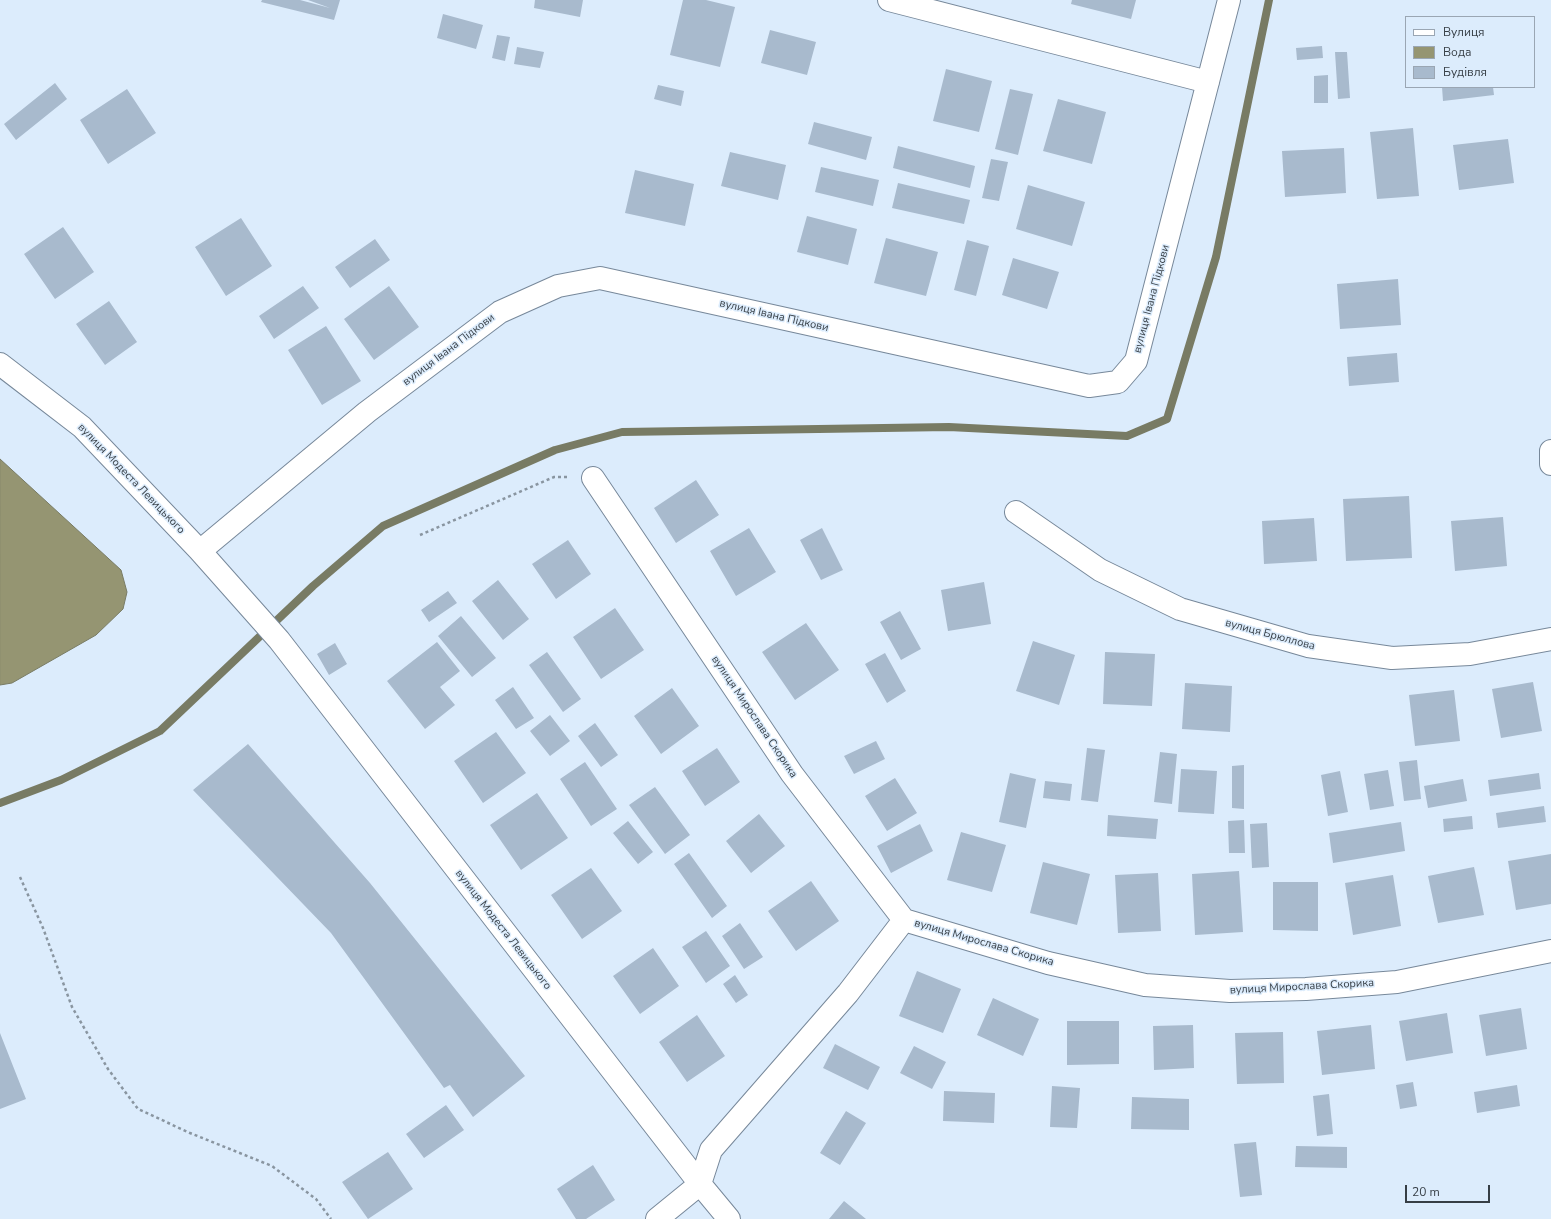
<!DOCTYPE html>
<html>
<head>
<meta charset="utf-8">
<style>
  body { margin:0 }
  #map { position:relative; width:1551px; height:1219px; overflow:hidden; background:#dcecfc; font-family:"Nunito Sans",sans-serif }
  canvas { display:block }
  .legend { position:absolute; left:1405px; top:16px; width:130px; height:72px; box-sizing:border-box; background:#dcecfc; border:1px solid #9aa6b3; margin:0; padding:5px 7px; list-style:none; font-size:12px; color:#363e45 }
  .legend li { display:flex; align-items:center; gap:8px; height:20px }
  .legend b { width:20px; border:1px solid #9aa6b3 }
  .scale { position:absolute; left:1405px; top:1185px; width:85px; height:18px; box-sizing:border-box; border:2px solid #363e45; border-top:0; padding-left:5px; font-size:12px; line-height:14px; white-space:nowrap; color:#363e45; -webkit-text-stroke:3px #dcecfc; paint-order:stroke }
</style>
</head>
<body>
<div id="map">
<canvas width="1551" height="1219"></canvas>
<ul class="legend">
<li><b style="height:5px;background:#fff"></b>Вулиця</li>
<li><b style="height:11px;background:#959572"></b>Вода</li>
<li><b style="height:11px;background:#a8bacd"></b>Будівля</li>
</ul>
<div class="scale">20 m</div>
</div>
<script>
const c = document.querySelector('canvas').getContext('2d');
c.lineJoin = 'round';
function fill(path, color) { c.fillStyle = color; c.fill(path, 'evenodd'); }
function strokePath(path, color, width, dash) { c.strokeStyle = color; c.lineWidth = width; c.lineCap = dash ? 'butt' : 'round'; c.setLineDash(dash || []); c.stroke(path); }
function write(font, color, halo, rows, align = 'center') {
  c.font = font + ' "Nunito Sans",sans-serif'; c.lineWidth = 3; c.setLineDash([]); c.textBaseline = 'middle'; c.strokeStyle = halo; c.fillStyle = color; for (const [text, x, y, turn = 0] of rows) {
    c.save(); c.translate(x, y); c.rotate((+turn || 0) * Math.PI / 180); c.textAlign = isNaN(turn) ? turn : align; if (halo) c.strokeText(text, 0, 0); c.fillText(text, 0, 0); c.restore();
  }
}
const water = new Path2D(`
  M 0,459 L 121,570 L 127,592 L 123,609 L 96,635 L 12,683 L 0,685 Z`);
fill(water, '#959572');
strokePath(water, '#787b64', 1);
strokePath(new Path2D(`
  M 0,803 L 61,780 L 160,731 L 313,586 L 383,526 L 555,450 L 622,432 L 949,427 L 1127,436 L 1167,419 L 1216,257 L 1269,0`), '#787b64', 8);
fill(new Path2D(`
  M 262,0 L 300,0 L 330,8 L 308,0 L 340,0 L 334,20 L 261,2 Z
  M 535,0 L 583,0 L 580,17 L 534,8 Z
  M 683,0 L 706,0 L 735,7 L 720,67 L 670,55 Z
  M 1072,0 L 1136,0 L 1131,19 L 1071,4 Z
  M 443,14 L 483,25 L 476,49 L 437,38 Z
  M 770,30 L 816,42 L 807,75 L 761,63 Z
  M 497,35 L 510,37 L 505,61 L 492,58 Z
  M 1322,46 L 1323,58 L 1297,60 L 1296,48 Z
  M 517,47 L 544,52 L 540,68 L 514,64 Z
  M 1335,52 L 1347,52 L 1350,98 L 1338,99 Z
  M 946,69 L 992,81 L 979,132 L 933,121 Z
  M 1328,75 L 1328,103 L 1314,103 L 1314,76 Z
  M 55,83 L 67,99 L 16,140 L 4,124 Z
  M 658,85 L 684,91 L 681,106 L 654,99 Z
  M 1442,87 L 1493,87 L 1494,95 L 1443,101 Z
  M 127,89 L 156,133 L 108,164 L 80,120 Z
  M 1010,89 L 1033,94 L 1018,155 L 995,149 Z
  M 1058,99 L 1106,112 L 1092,164 L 1043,151 Z
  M 814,122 L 872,137 L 866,160 L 808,144 Z
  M 1413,128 L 1419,196 L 1377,199 L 1370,132 Z
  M 1508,139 L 1514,183 L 1459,190 L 1453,145 Z
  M 898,146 L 975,166 L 970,188 L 893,168 Z
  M 1344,148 L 1346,193 L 1285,197 L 1282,151 Z
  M 730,152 L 786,165 L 778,200 L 721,186 Z
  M 991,159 L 1008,162 L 999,201 L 982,198 Z
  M 821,167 L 879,180 L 873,206 L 815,192 Z
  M 635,170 L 694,184 L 685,226 L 625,213 Z
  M 898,183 L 970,200 L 964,224 L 892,208 Z
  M 1028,185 L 1085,202 L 1072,246 L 1016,229 Z
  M 807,216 L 857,229 L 848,265 L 797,252 Z
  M 241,218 L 272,266 L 226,296 L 195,247 Z
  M 63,227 L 94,272 L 55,299 L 24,254 Z
  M 886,238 L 938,252 L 926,296 L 874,283 Z
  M 375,239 L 390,260 L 350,288 L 335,267 Z
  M 967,240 L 989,246 L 976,296 L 954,290 Z
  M 1013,258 L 1059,272 L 1047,309 L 1002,295 Z
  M 1398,279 L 1401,325 L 1340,329 L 1337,284 Z
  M 303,286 L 319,308 L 274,339 L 259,316 Z
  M 389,286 L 419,327 L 374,360 L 344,319 Z
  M 109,301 L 137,342 L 105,365 L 76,324 Z
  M 326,326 L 361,381 L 322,405 L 288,350 Z
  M 1397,353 L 1399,382 L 1349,386 L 1347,357 Z
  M 696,480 L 719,515 L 676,543 L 654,508 Z
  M 1409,496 L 1412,558 L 1346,561 L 1343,499 Z
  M 1503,517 L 1507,566 L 1455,571 L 1451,521 Z
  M 1314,518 L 1317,561 L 1264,564 L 1262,521 Z
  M 749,528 L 776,572 L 736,596 L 710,551 Z
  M 822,528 L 843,570 L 821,580 L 800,540 Z
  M 568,540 L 591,574 L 556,599 L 532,564 Z
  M 498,580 L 529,619 L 503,640 L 472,601 Z
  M 984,582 L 991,624 L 948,631 L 941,590 Z
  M 448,591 L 457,603 L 429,622 L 421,610 Z
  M 615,608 L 644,650 L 601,679 L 573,637 Z
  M 900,611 L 921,649 L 901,660 L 880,622 Z
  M 461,616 L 496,658 L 472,677 L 438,636 Z
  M 806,623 L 839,670 L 795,700 L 762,652 Z
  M 1033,641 L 1075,655 L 1059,705 L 1016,691 Z
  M 437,642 L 460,671 L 440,687 L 455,705 L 425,729 L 387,681 Z
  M 335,643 L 347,664 L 329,675 L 317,654 Z
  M 547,652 L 581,699 L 563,712 L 529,665 Z
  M 1105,652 L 1155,654 L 1152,706 L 1103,704 Z
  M 885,653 L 906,691 L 887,703 L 865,664 Z
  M 1533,682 L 1542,731 L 1501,738 L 1492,689 Z
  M 1185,683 L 1232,686 L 1230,732 L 1182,729 Z
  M 513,687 L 534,718 L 516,729 L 495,700 Z
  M 672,688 L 699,726 L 661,754 L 634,716 Z
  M 1454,690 L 1460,741 L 1415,746 L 1409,695 Z
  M 550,715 L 570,741 L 550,756 L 530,731 Z
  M 595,723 L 618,755 L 601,767 L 578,736 Z
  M 496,732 L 526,773 L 483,803 L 454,761 Z
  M 876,741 L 885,759 L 854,774 L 844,756 Z
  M 248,744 L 370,883 L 525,1076 L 473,1117 L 450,1085 L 444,1088 L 331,933 L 193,790 Z
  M 717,748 L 740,782 L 705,806 L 682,771 Z
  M 1087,748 L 1105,750 L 1098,802 L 1081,800 Z
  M 1160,752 L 1177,754 L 1172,804 L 1154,802 Z
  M 1417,760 L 1421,799 L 1404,801 L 1399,762 Z
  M 585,762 L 617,809 L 591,826 L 560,779 Z
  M 1244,765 L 1244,809 L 1232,808 L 1232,766 Z
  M 1181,769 L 1217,771 L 1214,814 L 1178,812 Z
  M 1388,770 L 1394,806 L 1370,810 L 1364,774 Z
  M 1340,771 L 1348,812 L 1328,816 L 1321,775 Z
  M 1010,773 L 1036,779 L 1026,828 L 999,822 Z
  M 1539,773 L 1541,789 L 1490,796 L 1488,780 Z
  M 895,778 L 917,813 L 887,831 L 865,796 Z
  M 1463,779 L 1467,801 L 1428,808 L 1424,786 Z
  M 1045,781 L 1072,784 L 1070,801 L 1043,798 Z
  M 655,787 L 690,835 L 665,854 L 629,805 Z
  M 537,793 L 568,838 L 521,870 L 490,825 Z
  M 1544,806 L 1546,822 L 1498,828 L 1496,813 Z
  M 759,814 L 785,846 L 751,873 L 726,841 Z
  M 1108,815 L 1158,819 L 1156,839 L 1107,836 Z
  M 1472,816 L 1473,829 L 1444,832 L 1443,819 Z
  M 1244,820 L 1245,853 L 1229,853 L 1228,821 Z
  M 628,821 L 653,852 L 638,864 L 613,833 Z
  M 1401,822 L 1405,851 L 1333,863 L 1329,833 Z
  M 1267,823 L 1269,867 L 1252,868 L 1250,824 Z
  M 920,824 L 933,851 L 891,873 L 877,846 Z
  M 961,832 L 1006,845 L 992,892 L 947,880 Z
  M 689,853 L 727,906 L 712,918 L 674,864 Z
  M 1551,854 L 1551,904 L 1516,910 L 1508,861 Z
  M 1043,862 L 1090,874 L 1077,925 L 1030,913 Z
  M 1474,867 L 1484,915 L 1438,923 L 1428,876 Z
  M 591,868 L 622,911 L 582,939 L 551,895 Z
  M 1239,871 L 1243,932 L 1195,935 L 1192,874 Z
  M 1158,873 L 1161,931 L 1118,933 L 1115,875 Z
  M 1393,875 L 1401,926 L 1353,935 L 1345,883 Z
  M 811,881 L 839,921 L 796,951 L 768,911 Z
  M 1273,882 L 1318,882 L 1318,931 L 1273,930 Z
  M 740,923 L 763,957 L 744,969 L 722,936 Z
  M 706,931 L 730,966 L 706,983 L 682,947 Z
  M 653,948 L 679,986 L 640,1014 L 613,976 Z
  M 917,971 L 961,989 L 943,1033 L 899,1016 Z
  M 735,975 L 748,995 L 736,1003 L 723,984 Z
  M 993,998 L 1039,1019 L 1023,1056 L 977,1035 Z
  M 1521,1008 L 1527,1049 L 1486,1056 L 1479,1015 Z
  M 1447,1013 L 1453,1053 L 1406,1061 L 1399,1021 Z
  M 697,1015 L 725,1056 L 687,1082 L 659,1042 Z
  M 1067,1021 L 1119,1021 L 1119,1064 L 1067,1065 Z
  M 1193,1025 L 1194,1068 L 1154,1070 L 1153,1026 Z
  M 1371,1025 L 1375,1069 L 1322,1075 L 1317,1031 Z
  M 1283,1032 L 1284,1083 L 1237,1084 L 1235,1033 Z
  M 0,1033 L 26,1099 L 0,1109 Z
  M 835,1044 L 880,1067 L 868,1090 L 823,1068 Z
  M 914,1046 L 946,1062 L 932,1089 L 900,1073 Z
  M 1413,1082 L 1417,1106 L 1400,1109 L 1396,1085 Z
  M 1517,1085 L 1520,1106 L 1477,1113 L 1474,1092 Z
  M 1052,1086 L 1080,1088 L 1077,1128 L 1050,1127 Z
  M 944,1091 L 995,1093 L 994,1123 L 943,1121 Z
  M 1329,1094 L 1333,1134 L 1317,1136 L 1313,1096 Z
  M 1132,1097 L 1189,1099 L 1189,1130 L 1131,1129 Z
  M 446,1105 L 464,1130 L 424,1158 L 406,1134 Z
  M 846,1111 L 866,1123 L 840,1165 L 820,1153 Z
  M 1256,1142 L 1262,1195 L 1240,1197 L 1234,1144 Z
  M 1296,1146 L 1347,1147 L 1347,1168 L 1295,1167 Z
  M 388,1152 L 413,1189 L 368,1219 L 342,1182 Z
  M 593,1165 L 615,1200 L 586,1219 L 576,1219 L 557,1189 Z
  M 844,1201 L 866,1219 L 829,1219 Z`), '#a8bacd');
const minor = new Path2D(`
  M 889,0 L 1208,82
  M 0,364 L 82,427 L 200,551 L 279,640 L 700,1184 L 729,1219
  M 1551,451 L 1551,464
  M 593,478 L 792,774 L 904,920 L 1048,963 L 1145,985 L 1230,991 L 1306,989 L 1397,982 L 1551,951
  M 1016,512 L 1100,570 L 1180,609 L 1308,646 L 1392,658 L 1470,654 L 1551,639
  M 200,551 L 367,412 L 500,312 L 558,286 L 600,278 L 1089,386 L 1118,382 L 1136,361 L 1229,0
  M 657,1219 L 700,1184 L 711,1150 L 848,993 L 904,920`);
strokePath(minor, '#77889a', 24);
strokePath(new Path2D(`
  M 420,535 L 554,477 L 569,477
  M 20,877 L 43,928 L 72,1007 L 108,1069 L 138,1109 L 190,1133 L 272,1166 L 316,1199 L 331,1219`), '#8995a0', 2.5, [3, 3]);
strokePath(minor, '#fff', 22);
write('11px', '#363e45', '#dcecfc', [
  ["вулиця Івана Підкови",1152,299,-75],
  ["вулиця Івана Підкови",774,316,13],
  ["вулиця Івана Підкови",449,350,-37],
  ["вулиця Модеста Левицького",131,479,46],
  ["вулиця Брюллова",1270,635,15],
  ["вулиця Мирослава Скорика",754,717,56],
  ["вулиця Модеста Левицького",503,930,52],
  ["вулиця Мирослава Скорика",984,943,16],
  ["вулиця Мирослава Скорика",1302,987,-3]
]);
</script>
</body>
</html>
